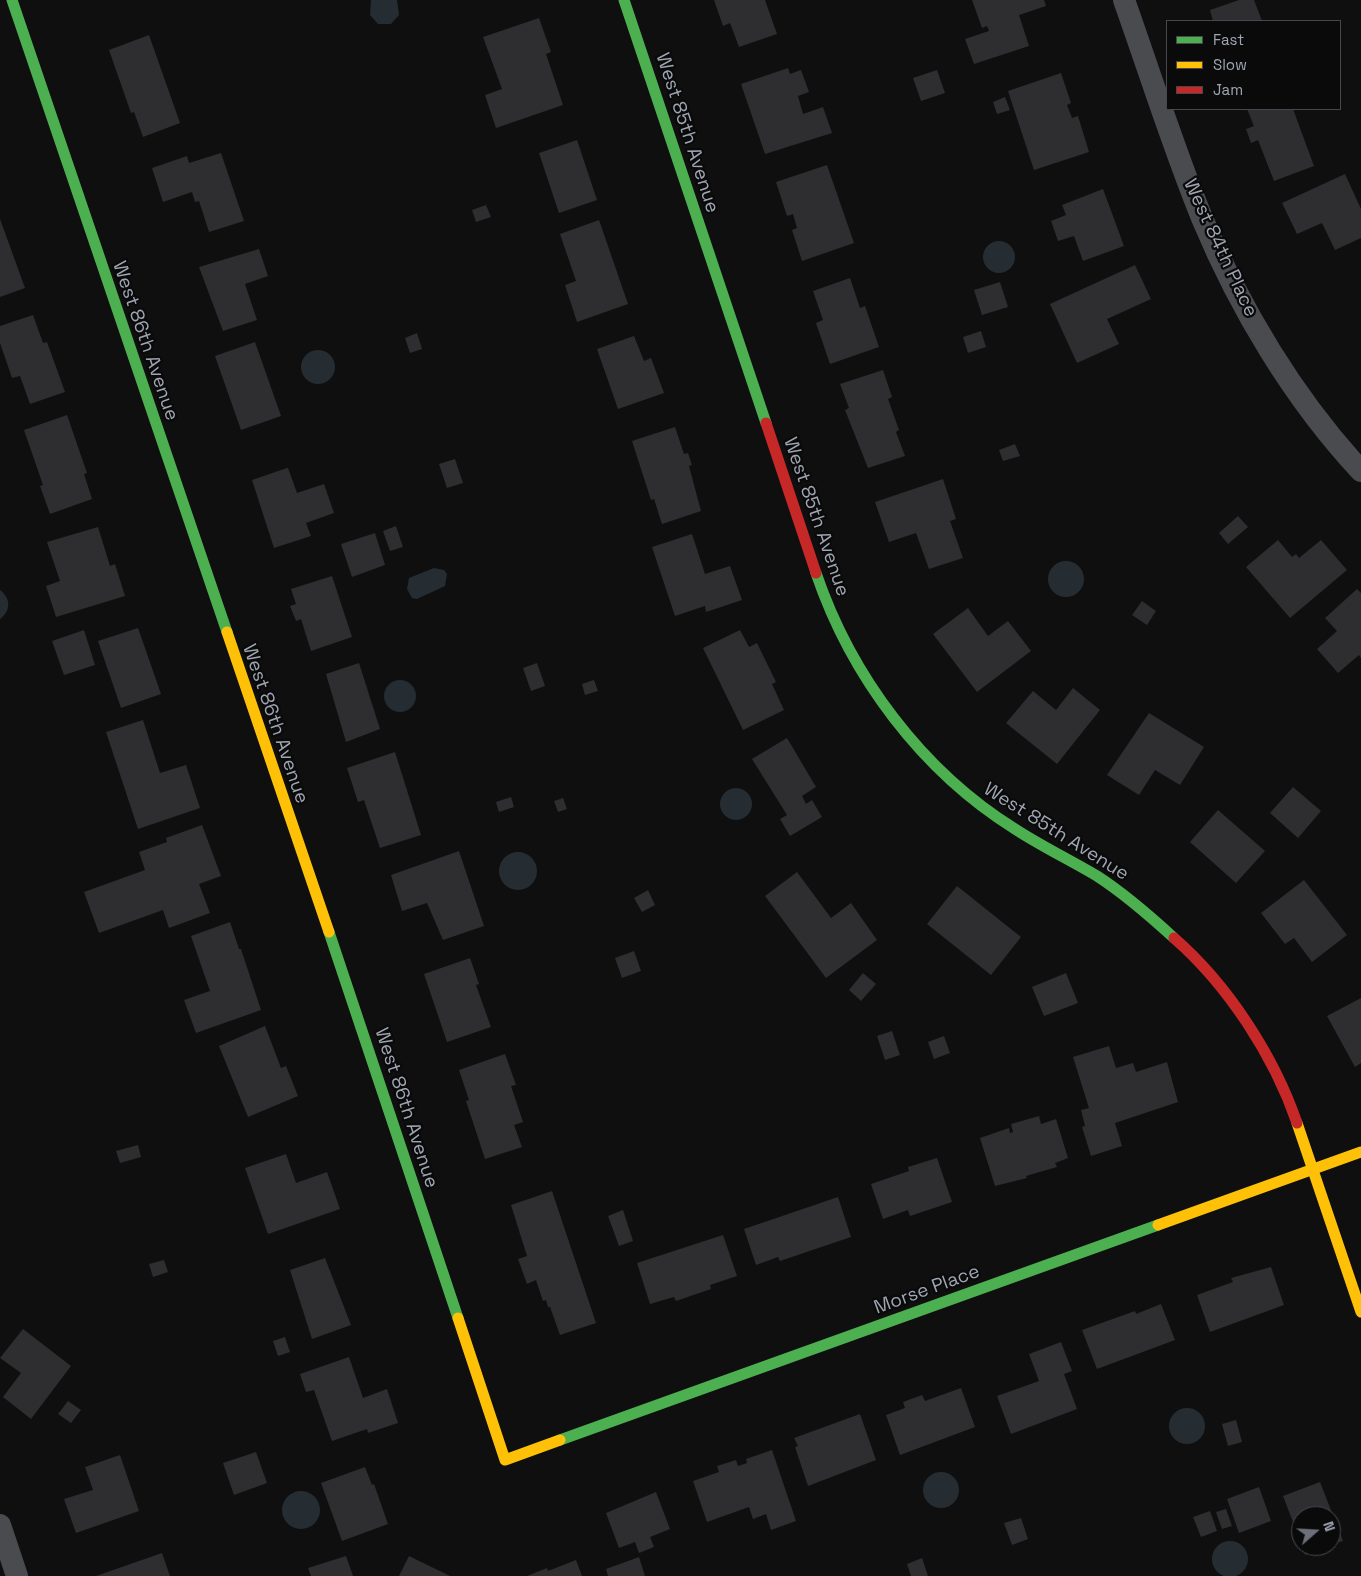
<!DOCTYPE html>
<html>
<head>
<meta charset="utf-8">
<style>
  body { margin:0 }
  #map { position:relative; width:1361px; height:1576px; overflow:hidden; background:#0f0f10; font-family:"Space Grotesk",sans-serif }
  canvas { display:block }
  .legend { position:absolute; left:1166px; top:20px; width:175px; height:90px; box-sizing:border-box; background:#0a0a0b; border:1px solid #46484e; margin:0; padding:6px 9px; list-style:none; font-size:15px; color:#9fa5b2 }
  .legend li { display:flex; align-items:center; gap:10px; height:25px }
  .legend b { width:25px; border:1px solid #46484e }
  .north { position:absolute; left:1291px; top:1506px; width:50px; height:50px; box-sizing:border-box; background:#0a0a0b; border:1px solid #46484e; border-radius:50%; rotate:71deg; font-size:14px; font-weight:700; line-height:20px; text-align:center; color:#9fa5b2 }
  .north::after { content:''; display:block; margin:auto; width:18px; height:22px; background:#6d7079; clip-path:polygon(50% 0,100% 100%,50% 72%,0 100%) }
</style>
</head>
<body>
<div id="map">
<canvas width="1361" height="1576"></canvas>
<ul class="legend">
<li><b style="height:6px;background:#4caf50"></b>Fast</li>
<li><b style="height:6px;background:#ffc107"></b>Slow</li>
<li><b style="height:6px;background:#c62828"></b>Jam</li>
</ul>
<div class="north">N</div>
</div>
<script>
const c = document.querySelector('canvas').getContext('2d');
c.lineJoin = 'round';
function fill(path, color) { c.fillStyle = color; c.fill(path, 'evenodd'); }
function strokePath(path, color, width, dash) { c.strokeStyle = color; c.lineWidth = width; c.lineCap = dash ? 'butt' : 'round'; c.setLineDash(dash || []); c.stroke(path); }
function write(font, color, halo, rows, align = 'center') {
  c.font = font + ' "Space Grotesk",sans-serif'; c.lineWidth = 4.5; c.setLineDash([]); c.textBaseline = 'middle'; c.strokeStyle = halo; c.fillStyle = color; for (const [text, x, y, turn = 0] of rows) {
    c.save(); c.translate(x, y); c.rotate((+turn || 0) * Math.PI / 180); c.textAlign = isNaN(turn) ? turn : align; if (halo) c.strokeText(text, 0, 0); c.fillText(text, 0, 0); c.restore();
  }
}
fill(new Path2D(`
  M 371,0 L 397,0 L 399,15 L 391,24 L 378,24 L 370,15 Z
  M983 257a16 16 0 1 1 32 0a16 16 0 1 1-32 0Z
  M301 367a17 17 0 1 1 34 0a17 17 0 1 1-34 0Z
  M1048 579a18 18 0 1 1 36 0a18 18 0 1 1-36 0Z
  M 434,568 L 444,570 L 447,574 L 445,586 L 417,599 L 412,598 L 407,589 L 409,578 Z
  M 0,590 C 11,598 11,611 0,619 Z
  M384 696a16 16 0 1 1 32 0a16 16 0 1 1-32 0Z
  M720 804a16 16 0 1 1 32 0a16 16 0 1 1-32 0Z
  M499 871a19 19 0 1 1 38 0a19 19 0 1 1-38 0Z
  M1169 1426a18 18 0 1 1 36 0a18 18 0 1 1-36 0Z
  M923 1490a18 18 0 1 1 36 0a18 18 0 1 1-36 0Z
  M282 1510a19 19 0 1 1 38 0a19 19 0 1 1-38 0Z
  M1212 1559a18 18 0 1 1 36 0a18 18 0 1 1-36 0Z`), '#252d33');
fill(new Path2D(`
  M 714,0 L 765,0 L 777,34 L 739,47 L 730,23 L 723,26 Z
  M 972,0 L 1044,0 L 1046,6 L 1019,15 L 1029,46 L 974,64 L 965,39 L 989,31 L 987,26 L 982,28 Z
  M 1239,0 L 1254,0 L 1262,21 L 1213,21 L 1210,10 Z
  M 539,18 L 551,52 L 546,54 L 563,105 L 496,128 L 485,95 L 502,89 L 483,37 Z
  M 149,35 L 180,123 L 143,137 L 134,112 L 131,113 L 109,50 Z
  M 788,68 L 790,74 L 801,70 L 809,92 L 798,96 L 803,114 L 823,107 L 832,133 L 765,154 L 741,84 Z
  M 937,70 L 945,93 L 921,101 L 913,78 Z
  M 1061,73 L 1071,103 L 1067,105 L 1072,118 L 1078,116 L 1089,152 L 1034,170 L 1008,91 Z
  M 1005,97 L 1010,110 L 997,114 L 993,102 Z
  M 1247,109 L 1293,109 L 1314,166 L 1274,181 L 1258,140 L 1251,143 L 1246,129 L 1254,126 Z
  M 577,140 L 597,200 L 559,213 L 539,153 Z
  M 221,153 L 244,221 L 209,232 L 199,201 L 195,202 L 192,192 L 163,202 L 152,168 L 187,156 L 189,163 Z
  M 827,165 L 854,243 L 802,261 L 792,230 L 797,228 L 793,214 L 787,216 L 776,182 Z
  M 1345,174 L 1361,209 L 1361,238 L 1335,250 L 1322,223 L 1297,234 L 1282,203 Z
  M 1103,189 L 1124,246 L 1083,261 L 1074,236 L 1058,241 L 1051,221 L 1066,215 L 1062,205 Z
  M 486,205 L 491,217 L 476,222 L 472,210 Z
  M 0,219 L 25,288 L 0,297 Z
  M 599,220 L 628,304 L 577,322 L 565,285 L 576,281 L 560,234 Z
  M 259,249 L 268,276 L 245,284 L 257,320 L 223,331 L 199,267 Z
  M 1135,265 L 1151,299 L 1107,319 L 1119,344 L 1077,363 L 1050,304 Z
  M 850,278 L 860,308 L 865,306 L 879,347 L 830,364 L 816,323 L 823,320 L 813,291 Z
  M 1000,282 L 1008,307 L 982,315 L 974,290 Z
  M 33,315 L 43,343 L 47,342 L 65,392 L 30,404 L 20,376 L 12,378 L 0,343 L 0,326 Z
  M 981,331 L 986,347 L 968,353 L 963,337 Z
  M 417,333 L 422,349 L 410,353 L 405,338 Z
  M 634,336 L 644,361 L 651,358 L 664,393 L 618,409 L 597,349 Z
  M 255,342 L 281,416 L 241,430 L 215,356 Z
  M 883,370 L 892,397 L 888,399 L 899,430 L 896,432 L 905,456 L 868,468 L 845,410 L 849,408 L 840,384 Z
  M 67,415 L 87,473 L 84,474 L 92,499 L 50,514 L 40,486 L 43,485 L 24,430 Z
  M 675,427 L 684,454 L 688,453 L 692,465 L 689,466 L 701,511 L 662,524 L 654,499 L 651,500 L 632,441 Z
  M 1015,444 L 1020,456 L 1003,461 L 999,450 Z
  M 455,459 L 463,483 L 447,488 L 439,464 Z
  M 287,468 L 288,468 L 297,493 L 324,484 L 334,513 L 306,523 L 311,536 L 274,548 L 252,480 Z
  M 943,479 L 956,519 L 950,521 L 963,558 L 929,569 L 916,533 L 889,542 L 875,502 Z
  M 1238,516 L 1248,527 L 1228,544 L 1219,533 Z
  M 396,526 L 403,547 L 390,551 L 383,531 Z
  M 98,527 L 110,566 L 115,564 L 125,596 L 56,617 L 46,586 L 60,581 L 47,542 Z
  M 375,533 L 385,565 L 352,577 L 341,544 Z
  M 692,534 L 705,574 L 730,566 L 742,600 L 706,612 L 705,606 L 675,616 L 652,547 Z
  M 1278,540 L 1292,557 L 1296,554 L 1299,558 L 1321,540 L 1347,570 L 1290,618 L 1246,567 Z
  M 332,576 L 352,637 L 311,651 L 301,619 L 296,621 L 290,606 L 296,604 L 291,589 Z
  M 1357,589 L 1361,593 L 1361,658 L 1359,655 L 1338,673 L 1317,649 L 1337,631 L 1325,618 Z
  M 1142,601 L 1156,611 L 1147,625 L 1132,615 Z
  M 968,608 L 988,636 L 1008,621 L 1031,651 L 977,692 L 933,634 Z
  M 138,628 L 161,694 L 121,708 L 98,641 Z
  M 84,630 L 95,665 L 64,675 L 52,641 Z
  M 740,630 L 749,647 L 757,643 L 776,682 L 772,684 L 784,710 L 743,730 L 703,648 Z
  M 359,663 L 380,729 L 346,742 L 326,674 Z
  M 537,663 L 545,686 L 531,691 L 523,668 Z
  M 594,680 L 598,691 L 585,695 L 582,684 Z
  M 1073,688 L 1100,710 L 1057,764 L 1006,723 L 1033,691 L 1056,710 Z
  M 1149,713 L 1204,747 L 1180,785 L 1155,770 L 1139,795 L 1107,775 Z
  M 143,720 L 160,773 L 186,765 L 200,808 L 138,829 L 106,732 Z
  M 787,738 L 816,787 L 802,796 L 806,804 L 812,800 L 822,817 L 790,836 L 780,819 L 787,815 L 752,759 Z
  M 395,752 L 421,835 L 380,848 L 364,800 L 358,802 L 347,768 Z
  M 1293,787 L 1321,811 L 1298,838 L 1270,813 Z
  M 511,797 L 514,807 L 499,812 L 496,802 Z
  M 563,798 L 567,809 L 558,812 L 554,801 Z
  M 1218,810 L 1265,851 L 1236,883 L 1190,842 Z
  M 202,825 L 221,876 L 199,884 L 210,913 L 169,928 L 163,910 L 99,933 L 84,892 L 145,870 L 139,852 L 167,842 L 166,838 Z
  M 459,851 L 484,926 L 443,940 L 427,903 L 402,911 L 391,875 Z
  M 797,872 L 831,918 L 851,903 L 877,940 L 826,978 L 765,896 Z
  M 1304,880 L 1347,935 L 1312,962 L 1294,938 L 1285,944 L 1261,913 Z
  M 957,886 L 1021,937 L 991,975 L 927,924 Z
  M 648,890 L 655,905 L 642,912 L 634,898 Z
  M 230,922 L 239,949 L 241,949 L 261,1010 L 196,1033 L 184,1000 L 210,991 L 191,936 Z
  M 634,951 L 641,971 L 622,978 L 615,958 Z
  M 470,958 L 479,984 L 476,985 L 491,1027 L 447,1042 L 424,974 Z
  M 863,973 L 876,984 L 861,1001 L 849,990 Z
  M 1066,973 L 1078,1003 L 1044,1016 L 1032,987 Z
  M 1361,998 L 1361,1063 L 1355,1067 L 1327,1016 Z
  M 265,1026 L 281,1068 L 286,1066 L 298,1096 L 248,1117 L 219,1046 Z
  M 892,1031 L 900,1055 L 885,1060 L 877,1036 Z
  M 944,1036 L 950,1053 L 934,1059 L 928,1042 Z
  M 1109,1046 L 1116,1068 L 1133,1063 L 1136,1072 L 1167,1062 L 1178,1102 L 1115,1123 L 1122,1146 L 1091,1156 L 1082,1127 L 1085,1126 L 1081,1110 L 1089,1108 L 1073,1057 Z
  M 505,1054 L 516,1085 L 511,1086 L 523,1122 L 514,1125 L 522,1147 L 485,1159 L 466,1101 L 469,1100 L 459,1070 Z
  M 1039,1116 L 1041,1124 L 1056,1119 L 1068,1158 L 1055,1163 L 1057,1167 L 1026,1176 L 1027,1178 L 995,1186 L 980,1138 L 1009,1128 L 1010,1133 L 1013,1132 L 1011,1124 Z
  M 138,1145 L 141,1157 L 120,1163 L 116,1151 Z
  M 286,1154 L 296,1183 L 327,1172 L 340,1209 L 268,1234 L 245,1168 Z
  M 937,1158 L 952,1202 L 910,1216 L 908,1210 L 883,1219 L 871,1184 L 909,1171 L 908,1167 Z
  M 552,1191 L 596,1323 L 560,1335 L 550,1307 L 548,1307 L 546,1300 L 543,1301 L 536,1280 L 527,1284 L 518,1259 L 527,1256 L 511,1205 Z
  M 838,1197 L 851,1237 L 780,1261 L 778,1257 L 756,1265 L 744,1229 Z
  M 623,1210 L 633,1241 L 619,1246 L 608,1216 Z
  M 723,1235 L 737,1276 L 710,1285 L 711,1289 L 676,1301 L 674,1297 L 650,1304 L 637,1263 Z
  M 325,1258 L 351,1325 L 312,1339 L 290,1270 Z
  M 164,1260 L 168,1272 L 153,1277 L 149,1264 Z
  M 1271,1267 L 1284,1305 L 1210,1332 L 1197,1295 L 1233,1282 L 1231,1278 Z
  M 1161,1304 L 1175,1340 L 1097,1369 L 1082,1330 L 1135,1311 L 1136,1314 Z
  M 23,1329 L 71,1366 L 31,1419 L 3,1397 L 21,1373 L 0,1358 Z
  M 285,1337 L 290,1352 L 278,1356 L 273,1341 Z
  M 1061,1342 L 1072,1371 L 1064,1374 L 1077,1409 L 1011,1434 L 997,1396 L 1039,1381 L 1029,1354 Z
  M 349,1357 L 363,1398 L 387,1389 L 398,1423 L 368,1433 L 367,1429 L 332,1441 L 314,1390 L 306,1392 L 300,1374 Z
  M 961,1388 L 975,1427 L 900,1455 L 886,1415 L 905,1408 L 903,1402 L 922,1395 L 925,1401 Z
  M 68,1401 L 81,1410 L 71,1423 L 58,1414 Z
  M 860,1414 L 876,1460 L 808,1486 L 795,1447 L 798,1446 L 794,1438 Z
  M 1236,1420 L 1242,1442 L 1228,1446 L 1222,1424 Z
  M 772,1450 L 796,1521 L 771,1530 L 766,1514 L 753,1519 L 749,1507 L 707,1522 L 693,1481 L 719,1472 L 717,1466 L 736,1460 L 738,1466 L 747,1463 L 746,1459 Z
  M 256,1452 L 267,1483 L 234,1495 L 223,1463 Z
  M 120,1455 L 139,1511 L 76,1533 L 64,1499 L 93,1490 L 85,1467 Z
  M 365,1467 L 372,1485 L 374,1484 L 388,1524 L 342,1541 L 321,1483 Z
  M 1320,1482 L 1343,1541 L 1331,1545 L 1331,1516 L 1301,1516 L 1301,1543 L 1283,1496 Z
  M 1259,1487 L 1271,1521 L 1239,1533 L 1227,1499 Z
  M 656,1492 L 670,1529 L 650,1537 L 654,1547 L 639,1553 L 635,1542 L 619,1548 L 606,1513 Z
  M 1226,1509 L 1232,1526 L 1222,1529 L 1216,1512 Z
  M 1210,1511 L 1217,1531 L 1201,1537 L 1193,1517 Z
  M 1021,1518 L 1028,1539 L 1012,1545 L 1004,1523 Z
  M 1302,1546 L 1329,1546 L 1305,1555 Z
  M 162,1553 L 170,1576 L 96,1576 Z
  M 346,1556 L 353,1576 L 311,1576 L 308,1568 Z
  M 409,1556 L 450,1576 L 399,1576 Z
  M 639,1557 L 645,1576 L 608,1576 L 606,1569 Z
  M 922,1558 L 928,1576 L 911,1576 L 907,1564 Z
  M 576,1560 L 582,1576 L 527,1576 L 547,1568 L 548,1571 Z`), '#2e2e30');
strokePath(new Path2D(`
  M 1124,0 C 1150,73 1173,147 1202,218 C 1240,309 1294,399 1361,471
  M 0,1525 L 17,1576`), '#4a4b4f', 22);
strokePath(new Path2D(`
  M 12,0 L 227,632
  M 624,0 L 766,423
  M 816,573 C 851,676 922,771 1015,829 C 1041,846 1070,860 1097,876 C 1125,894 1150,916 1174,938
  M 329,932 L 458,1318
  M 560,1440 L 1158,1225`), '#4caf50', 11);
strokePath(new Path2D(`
  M 227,632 L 329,932
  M 1297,1123 L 1361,1312
  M 1158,1225 L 1361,1152
  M 458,1318 L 505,1460 L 560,1440`), '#ffc107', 11);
strokePath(new Path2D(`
  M 766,423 L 816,573
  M 1174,938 C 1228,985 1274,1056 1297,1123`), '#c62828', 11);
write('19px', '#9fa5b2', '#0a0a0b', [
  ["West 85th Avenue",687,133,72],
  ["West 84th Place",1220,248,65],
  ["West 86th Avenue",145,341,71],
  ["West 85th Avenue",816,517,71],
  ["West 86th Avenue",275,724,71],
  ["West 85th Avenue",1056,832,32],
  ["West 86th Avenue",406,1108,72],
  ["Morse Place",927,1290,-20]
]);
</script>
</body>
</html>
